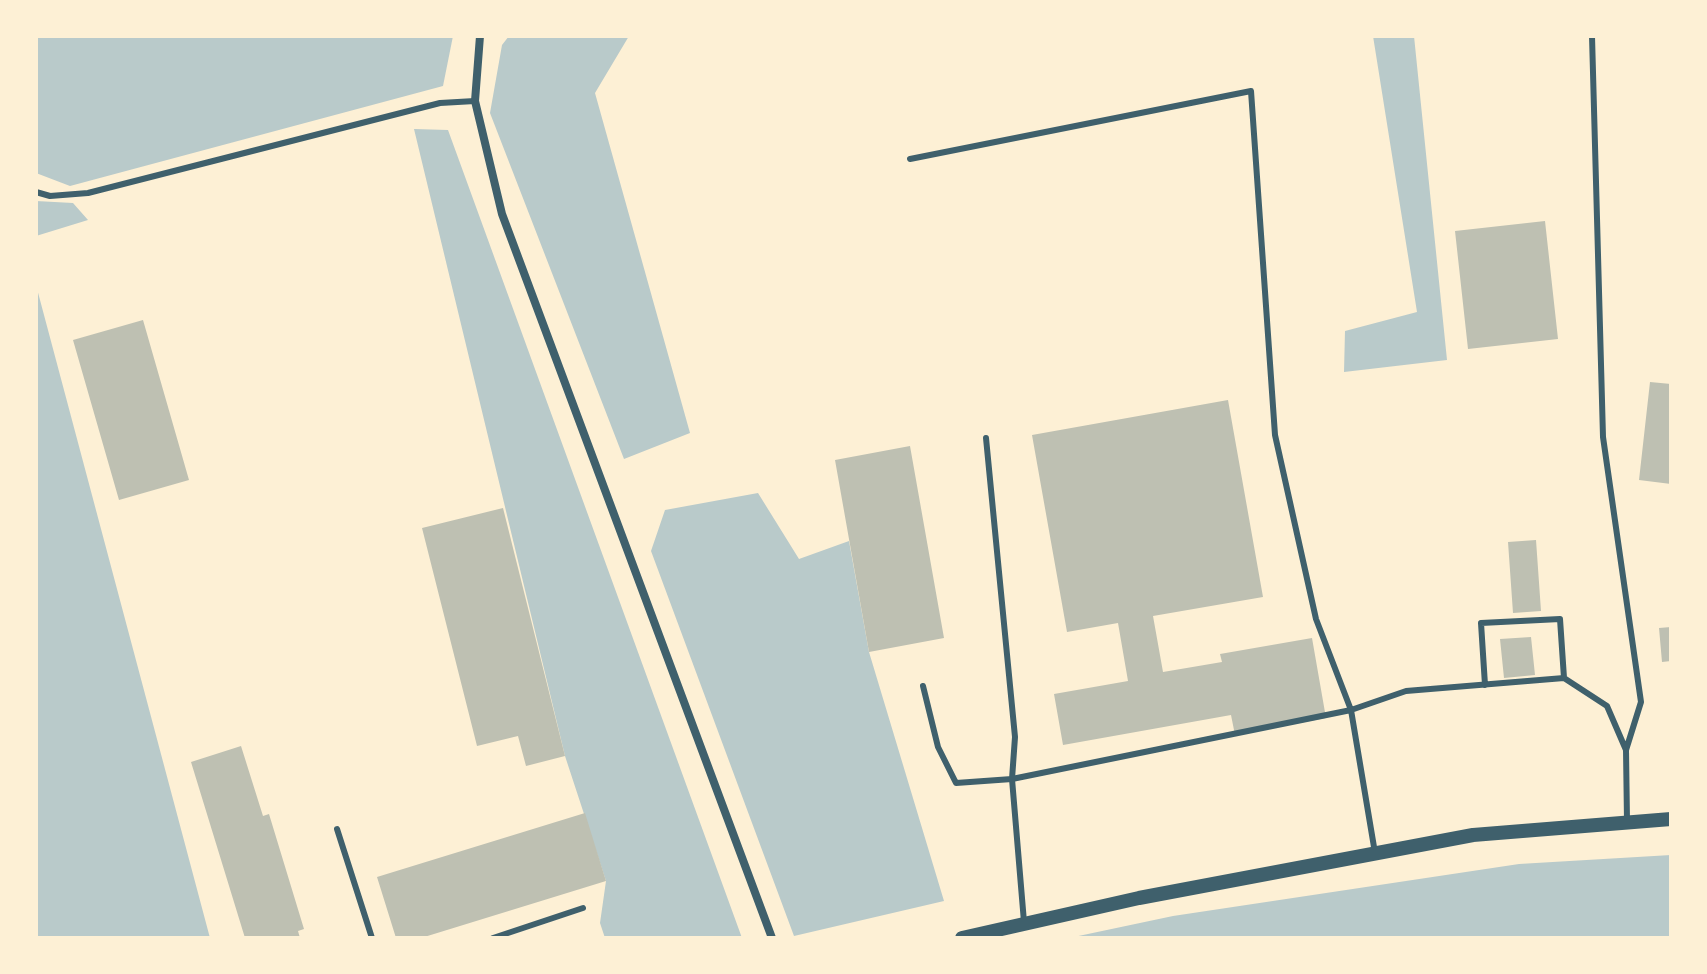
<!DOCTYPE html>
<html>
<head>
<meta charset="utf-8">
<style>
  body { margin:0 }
  #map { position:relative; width:1707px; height:974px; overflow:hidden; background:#fdf0d5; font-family:"Source Sans 3",sans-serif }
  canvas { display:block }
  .frame { position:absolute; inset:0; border:38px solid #fdf0d5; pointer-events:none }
</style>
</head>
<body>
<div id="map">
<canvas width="1707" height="974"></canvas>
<div class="frame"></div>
</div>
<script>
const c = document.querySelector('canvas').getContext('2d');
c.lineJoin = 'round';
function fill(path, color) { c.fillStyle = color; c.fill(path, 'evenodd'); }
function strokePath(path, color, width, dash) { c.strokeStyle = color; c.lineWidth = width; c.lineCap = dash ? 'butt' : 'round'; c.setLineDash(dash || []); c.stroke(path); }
fill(new Path2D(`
  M 36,36 L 453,36 L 443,86 L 70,186 L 36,173 Z
  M 509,36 L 629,36 L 595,93 L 690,433 L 624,459 L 490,113 L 502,45 Z
  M 1373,36 L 1414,36 L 1447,360 L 1344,372 L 1345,331 L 1417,312 Z
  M 414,129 L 448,130 L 742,938 L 605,938 L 600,923 L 606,881 L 565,756 Z
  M 36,201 L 73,203 L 88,220 L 36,236 Z
  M 36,285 L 210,938 L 36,938 Z
  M 758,493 L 799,559 L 849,541 L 869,652 L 944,901 L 794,936 L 651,551 L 665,510 Z
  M 1671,855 L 1671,938 L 1069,938 L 1173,916 L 1519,864 Z`), '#b9caca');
fill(new Path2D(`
  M 1545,221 L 1558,339 L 1468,349 L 1455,231 Z
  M 143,320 L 189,480 L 119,500 L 73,340 Z
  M 1650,382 L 1671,384 L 1671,484 L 1639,480 Z
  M 1228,400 L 1263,597 L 1153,616 L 1163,672 L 1222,662 L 1220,654 L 1312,638 L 1326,718 L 1235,735 L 1231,715 L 1063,745 L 1054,694 L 1128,681 L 1118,623 L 1067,632 L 1032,435 Z
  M 910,446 L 944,638 L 869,652 L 835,460 Z
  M 503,508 L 565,756 L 526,766 L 518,736 L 477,746 L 422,528 Z
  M 1536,540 L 1541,611 L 1513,613 L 1508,542 Z
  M 1671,627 L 1671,661 L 1662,662 L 1659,628 Z
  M 1531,637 L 1535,675 L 1504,678 L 1500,639 Z
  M 241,746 L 263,816 L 269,814 L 304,929 L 298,931 L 300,938 L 245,938 L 191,762 Z
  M 585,813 L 606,881 L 421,938 L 396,938 L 377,877 Z`), '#bec0b2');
strokePath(new Path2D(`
  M 1592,36 L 1603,437 L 1641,702 L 1626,750
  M 910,159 L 1251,91 L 1275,435 L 1316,619 L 1351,710 L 1012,779 L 1024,922
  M 36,192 L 50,196 L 88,193 L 440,103 L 475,101
  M 1485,685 L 1481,623 L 1560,619 L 1564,678
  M 923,686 L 938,747 L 956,783 L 1012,779 L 1015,737 L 986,438
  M 337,829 L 372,938
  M 1375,853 L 1351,710 L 1406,691 L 1564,678 L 1607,706 L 1626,750 L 1627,821
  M 493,938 L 583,908`), '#3f606c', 6);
strokePath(new Path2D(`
  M 480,36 L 475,101 L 502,214 L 772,938`), '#3f606c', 8);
strokePath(new Path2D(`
  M 962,938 L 1139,898 L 1473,835 L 1671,819`), '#3f606c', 14);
</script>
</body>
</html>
